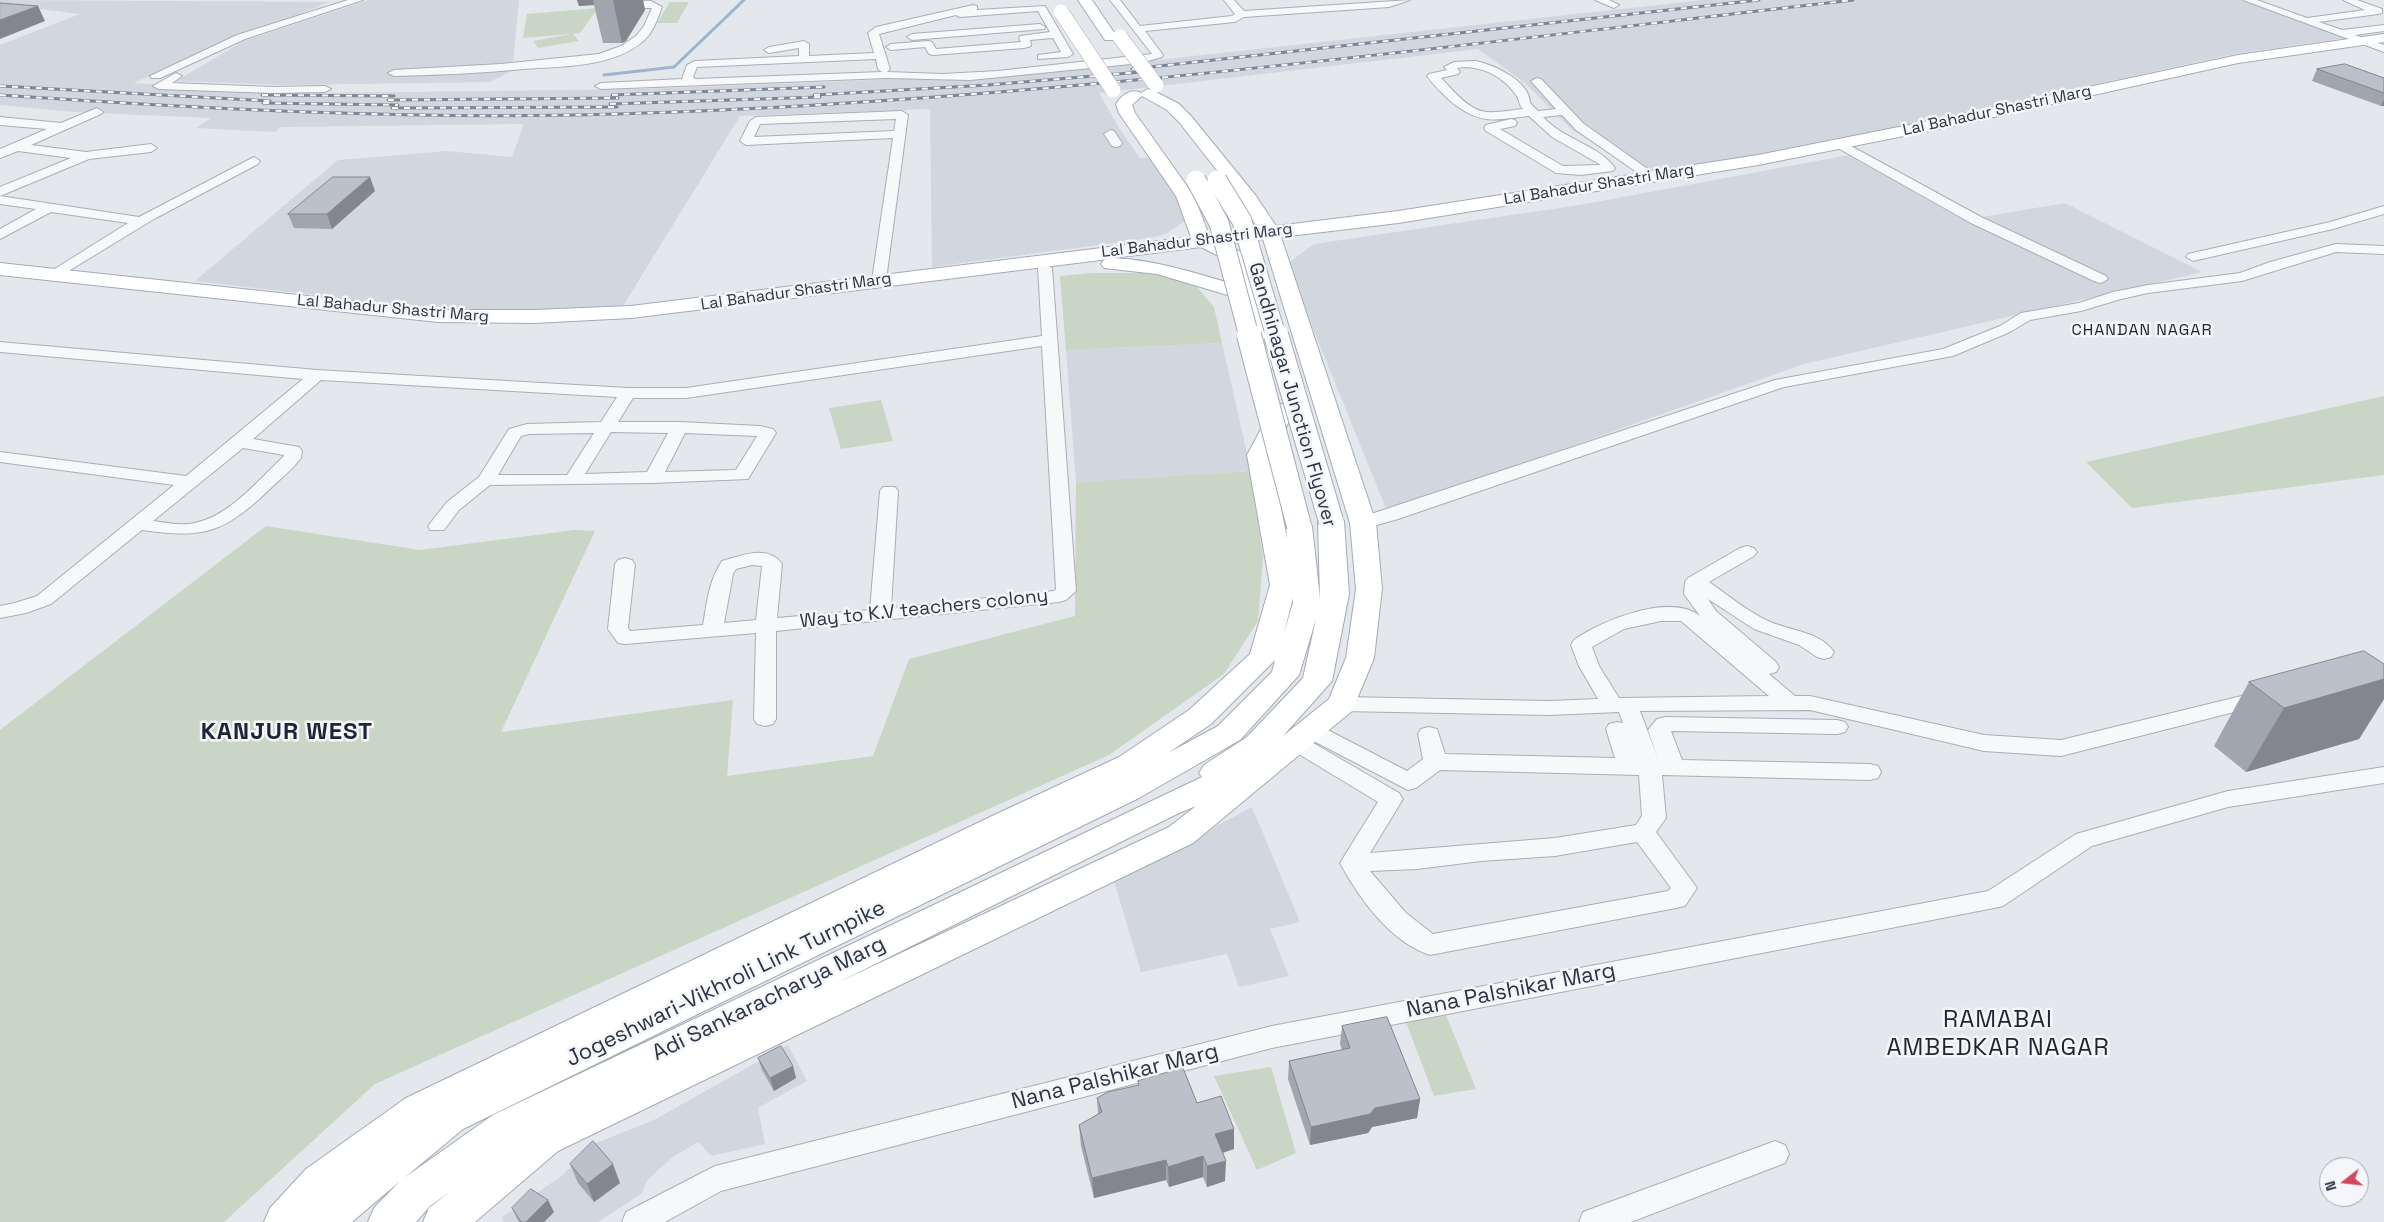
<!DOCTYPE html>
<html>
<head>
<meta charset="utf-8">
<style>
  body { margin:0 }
  #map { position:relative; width:2384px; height:1222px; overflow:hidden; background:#e4e7ec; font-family:"Space Grotesk",sans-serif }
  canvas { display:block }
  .north { position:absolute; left:2319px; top:1157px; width:50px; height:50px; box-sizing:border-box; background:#f4f6f9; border:1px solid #a4a8b1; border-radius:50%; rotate:254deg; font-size:14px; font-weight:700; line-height:20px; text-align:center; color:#2b3445 }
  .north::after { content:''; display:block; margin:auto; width:18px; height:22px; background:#d1495b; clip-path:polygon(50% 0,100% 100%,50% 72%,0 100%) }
</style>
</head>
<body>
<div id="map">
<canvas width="2384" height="1222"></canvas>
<div class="north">N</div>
</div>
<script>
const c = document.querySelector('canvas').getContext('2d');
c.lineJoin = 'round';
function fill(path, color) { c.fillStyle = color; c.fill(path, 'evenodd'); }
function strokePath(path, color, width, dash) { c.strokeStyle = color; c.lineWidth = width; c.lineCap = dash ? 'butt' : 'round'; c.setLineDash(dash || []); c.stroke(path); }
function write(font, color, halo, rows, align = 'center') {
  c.font = font + ' "Space Grotesk",sans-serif'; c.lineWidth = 5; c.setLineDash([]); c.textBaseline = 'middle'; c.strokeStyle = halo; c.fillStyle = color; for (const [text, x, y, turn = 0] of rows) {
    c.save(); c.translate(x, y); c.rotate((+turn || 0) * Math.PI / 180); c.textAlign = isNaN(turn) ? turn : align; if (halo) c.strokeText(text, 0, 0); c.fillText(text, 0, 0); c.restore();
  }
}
fill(new Path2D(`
  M 0,0 L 329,2 L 133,83 L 324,93 L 644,89 L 977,76 L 1085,68 L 1703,0 L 2241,0 L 2346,38 L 2234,54 L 1818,145 L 1641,173 L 1571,129 L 1525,83 L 1478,49 L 1099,93 L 1119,128 L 1140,158 L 1150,157 L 1183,204 L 1185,221 L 1166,234 L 1151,238 L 932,267 L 930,109 L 740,116 L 623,306 L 592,310 L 493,311 L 392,304 L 195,281 L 338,160 L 447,151 L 512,157 L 524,124 L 280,127 L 275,132 L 196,128 L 211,118 L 74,112 L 0,105 L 0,45 L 80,14 L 0,4 Z
  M 369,0 L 519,0 L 512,71 L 490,82 L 287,85 L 176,81 L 244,41 Z
  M 1849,155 L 1964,220 L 2065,203 L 2202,272 L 1804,364 L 1387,511 L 1287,264 L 1314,244 L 1580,205 Z
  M 1222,343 L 1251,471 L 1076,482 L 1066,350 Z
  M 1252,807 L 1300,922 L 1270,929 L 1289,976 L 1239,987 L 1227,954 L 1141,972 L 1114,881 Z
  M 788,1045 L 807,1081 L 758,1108 L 765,1144 L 711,1156 L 698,1142 L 671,1158 L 647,1181 L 642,1193 L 598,1222 L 504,1222 L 502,1217 L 563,1175 L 593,1144 L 652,1121 Z`), '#d2d6de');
fill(new Path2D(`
  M 670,2 L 689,2 L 677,23 L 657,23 Z
  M 598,8 L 580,33 L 573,34 L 579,41 L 538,48 L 533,41 L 571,34 L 523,38 L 527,14 Z
  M 1091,273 L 1144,273 L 1176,278 L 1196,286 L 1214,307 L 1222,343 L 1066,350 L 1060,276 Z
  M 2384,396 L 2384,475 L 2132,508 L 2086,462 Z
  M 881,400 L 893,441 L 841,449 L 829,408 Z
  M 1251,471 L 1263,557 L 1258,621 L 1224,674 L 1109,755 L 375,1084 L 224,1222 L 0,1222 L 0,730 L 266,526 L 420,550 L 574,530 L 595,531 L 501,732 L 733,700 L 727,776 L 873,756 L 909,659 L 1075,616 L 1076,482 Z
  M 1446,1015 L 1476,1089 L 1434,1096 L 1406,1022 Z
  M 1271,1067 L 1296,1153 L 1257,1170 L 1214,1076 Z`), '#c9d6c5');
strokePath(new Path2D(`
  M 604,75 L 674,67 L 744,0`), '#9fb4cc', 3);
const street = new Path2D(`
  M 348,0 L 363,0 L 245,39 L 160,78 L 152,78 L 150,76 L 237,35 Z
  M 609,0 L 651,1 L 662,7 C 657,20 653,34 641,43 C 609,68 562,66 524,69 C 481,73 437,75 394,76 L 388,73 L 394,70 L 501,64 L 599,54 L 621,46 L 636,36 L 644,26 L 652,8 L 618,8 L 614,7 Z
  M 1110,0 L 1120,0 L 1140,26 L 1232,16 L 1235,14 L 1224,0 L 1234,0 L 1244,11 L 1410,0 L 1389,7 L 1244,17 L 1235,22 L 1145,31 L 1163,55 L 1162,57 L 1141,63 L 970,80 L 887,78 L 601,89 L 595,86 L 601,83 L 682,79 L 687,65 L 695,61 L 799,56 L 799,48 L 769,53 L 764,50 L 769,47 L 804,41 L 809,44 L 809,56 L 874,53 L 868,33 L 876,27 L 973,5 L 977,6 L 977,10 L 1045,6 L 1073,54 L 1068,57 L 1038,59 L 1038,55 L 1061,52 L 1053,38 L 1030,40 L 1031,46 L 1024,48 L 933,55 L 929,54 L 925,47 L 891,50 L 886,47 L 891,44 L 928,41 L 932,42 L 936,49 L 1021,42 L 1019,38 L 1020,36 L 1050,32 L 1038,11 L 960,17 L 956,15 L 879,34 L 890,69 L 887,72 L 942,74 L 998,71 L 1152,54 ZM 876,59 L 878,69 L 882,72 L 695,79 L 693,77 L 697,67 Z
  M 1595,0 L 1609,0 L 1619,5 L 1614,8 Z
  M 2243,0 L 2257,0 L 2307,18 L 2365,10 L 2343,0 L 2357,0 L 2382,9 L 2382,13 L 2378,14 L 2319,22 L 2342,30 L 2384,25 L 2384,31 L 2355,35 L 2384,45 L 2384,52 Z
  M 1040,24 L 1045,27 L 1044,29 L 912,40 L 907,37 L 912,34 Z
  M 1476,61 C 1494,65 1530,81 1530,103 L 1538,111 L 1556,109 L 1531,81 L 1537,78 L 1541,79 L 1584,124 L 1659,177 L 1653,181 L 1648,180 L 1576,130 L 1562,115 L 1543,117 C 1563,139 1600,146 1615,168 L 1613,171 L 1581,175 L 1556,173 L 1486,131 L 1484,128 L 1486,125 L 1511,119 L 1515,120 L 1517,123 L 1515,126 L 1500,129 L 1563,166 L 1601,165 L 1552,137 L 1529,116 C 1515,117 1500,121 1486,119 C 1463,116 1441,94 1427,76 L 1429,74 L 1447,70 L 1444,67 L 1454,62 ZM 1465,67 C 1487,68 1504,78 1516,95 C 1520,100 1518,104 1523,109 C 1511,110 1499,113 1487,112 C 1469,111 1453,90 1441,78 L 1458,74 L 1460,72 L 1457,68 Z
  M 176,73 L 182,76 L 172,83 L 273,87 L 325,86 L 331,89 L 325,92 L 273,93 L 159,89 L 153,86 Z
  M 97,108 L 103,112 L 101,114 L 31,145 L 86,152 L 151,144 L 157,148 L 151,152 L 89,159 L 0,196 L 0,187 L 71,158 L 18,151 L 0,158 L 0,149 L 47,129 L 0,125 L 0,117 L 61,123 Z
  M 902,111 L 908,115 L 886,280 L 879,284 L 872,280 L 893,138 L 746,145 L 740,141 L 750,121 L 756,117 ZM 896,119 L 894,131 L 754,137 L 760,124 Z
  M 1110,130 L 1114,131 L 1122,143 L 1120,146 L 1116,147 L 1112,146 L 1104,134 Z
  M 1840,140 L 1981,217 L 2106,276 L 2108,279 L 2101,283 L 2096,282 L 1971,223 L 1836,147 L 1834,144 Z
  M 254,157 L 260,161 L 258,164 L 154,219 L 57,278 L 52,279 L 45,275 L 128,223 L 51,212 L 0,239 L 0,229 L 36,209 L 0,204 L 0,196 L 139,217 Z
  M 2384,206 L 2384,214 L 2333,229 L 2193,261 L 2186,257 L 2188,254 L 2330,222 Z
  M 2336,244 L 2384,246 L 2384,254 L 2336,252 L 2242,281 L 2148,293 L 2121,299 L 2081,311 L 2030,320 L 2010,332 L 1953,356 L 1784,387 L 1398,519 L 1363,529 L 1356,527 L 1354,523 L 1356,519 L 1775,380 L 1943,349 L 2000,326 L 2021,313 L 2079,303 L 2113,292 L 2148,285 L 2240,273 L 2270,262 Z
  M 1045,264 L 1052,268 L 1076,591 L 1066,600 L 1059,602 L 776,631 L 776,719 L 773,724 L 765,726 L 757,724 L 754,719 L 756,633 L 625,644 L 618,643 L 608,629 L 615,564 L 618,560 L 625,558 L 632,560 L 635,564 L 628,628 L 630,631 L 703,625 C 707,602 709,580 722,561 C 741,556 768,544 782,564 L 777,618 L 870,610 L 880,491 L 883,487 L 895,487 L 898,491 L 891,608 L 1054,591 L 1056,589 L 1042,346 L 686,398 L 633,398 L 618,422 L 680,422 L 760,426 L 773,429 L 776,433 L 748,479 L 653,483 L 490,485 L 459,510 L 444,530 L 430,530 L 428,526 L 447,502 L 479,477 L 509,429 L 527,424 L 601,422 L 617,397 L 321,380 L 253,439 L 299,447 L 302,451 L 301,458 C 293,469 280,479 271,488 C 224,533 205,539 142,530 L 51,604 L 26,613 L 0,618 L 0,606 L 15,603 L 37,596 L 174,485 L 0,462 L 0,452 L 186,476 L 303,379 L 0,352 L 0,342 L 317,370 L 628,388 L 686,388 L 1042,336 L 1038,268 ZM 611,432 L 668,433 L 647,472 L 585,474 ZM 594,433 L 567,475 L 498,475 L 521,436 L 529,434 ZM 685,433 L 757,436 L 736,470 L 665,472 ZM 243,448 L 284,455 L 284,456 C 259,479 230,516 195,523 C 182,526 167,523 153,521 ZM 752,565 L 762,566 L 756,620 L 724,623 L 733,574 L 736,569 Z
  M 1747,546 L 1754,548 L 1757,552 L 1754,556 L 1709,582 C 1728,595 1747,611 1768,621 C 1789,631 1820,631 1834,652 L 1831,657 L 1824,659 L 1817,657 L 1799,645 L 1754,629 L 1708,599 L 1716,611 L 1776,662 L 1779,667 L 1776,672 L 1769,674 L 1795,696 L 1810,696 L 1984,735 L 2061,740 L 2258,692 L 2266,694 L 2269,699 L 2266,704 L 2258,706 L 2061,756 L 1984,751 L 1810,710 L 1640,711 L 1658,759 L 1648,730 L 1657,719 L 1665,717 L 1837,720 L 1845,722 L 1848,727 L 1845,732 L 1837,734 L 1671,731 L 1682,760 L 1870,764 L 1878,766 L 1881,772 L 1878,778 L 1870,780 L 1662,775 L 1666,818 L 1656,832 L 1697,888 L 1685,906 L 1676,908 L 1430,955 C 1390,942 1359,898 1340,863 L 1378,802 L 1287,747 L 1284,742 L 1287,737 L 1295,734 L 1303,737 L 1399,793 L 1403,799 L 1370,853 L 1555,838 L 1636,825 L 1642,816 L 1639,775 L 1440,770 L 1416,788 L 1408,790 L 1302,735 L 1299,730 L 1302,725 L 1310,723 L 1318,725 L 1407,771 L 1423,759 L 1418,734 L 1421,729 L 1429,727 L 1437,729 L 1445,754 L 1615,758 L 1606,729 L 1609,724 L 1617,722 L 1623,723 L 1619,712 L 1549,715 L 1342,711 L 1334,709 L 1331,704 L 1334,699 L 1342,697 L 1549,701 L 1598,699 L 1579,666 L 1571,645 L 1574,640 C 1600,621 1670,592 1700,616 L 1684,594 L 1685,582 L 1688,578 L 1740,548 ZM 1661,621 L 1681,621 L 1769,696 L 1619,698 L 1599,666 L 1592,647 L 1624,629 ZM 1637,842 L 1671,888 L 1668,891 L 1433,934 L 1406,913 L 1370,871 L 1417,869 L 1481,861 L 1555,856 Z
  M 2384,767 L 2384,783 L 2228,807 L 2092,846 L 2003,906 L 1994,908 L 1272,1048 L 721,1191 L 665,1222 L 622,1222 L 626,1212 L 715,1166 L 1272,1026 L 1988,891 L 2076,834 L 2228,791 Z
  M 1775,1141 L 1785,1145 L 1789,1154 L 1785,1163 L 1631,1222 L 1579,1222 L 1583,1212 Z`);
const primary = new Path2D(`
  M 1078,0 L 1092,0 L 1117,37 L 1115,40 L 1105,40 Z
  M 2384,34 L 2384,42 L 2238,63 L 1949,127 L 1758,165 L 1398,223 L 1281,237 L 1376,523 L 1382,589 L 1374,658 L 1352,711 L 1193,843 L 558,1151 L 475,1222 L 423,1222 L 429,1208 L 451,1191 L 430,1206 L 416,1222 L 368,1222 L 374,1208 L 400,1181 L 352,1222 L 264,1222 L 270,1208 L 306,1169 L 406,1098 L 990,817 L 1119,757 L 1189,710 L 1250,654 L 1270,585 L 1247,455 L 1267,418 L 1266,410 L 1269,405 L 1277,403 L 1285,405 L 1291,418 L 1271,455 L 1287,539 L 1286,526 L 1290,521 L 1299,518 L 1308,521 L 1312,526 L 1320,599 L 1318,521 L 1322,516 L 1331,513 L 1340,516 L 1344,521 L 1349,594 L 1332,681 L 1283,736 L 1329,699 L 1346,658 L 1356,589 L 1350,523 L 1263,239 L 1225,244 L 1244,254 L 1260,295 L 1277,363 L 1274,368 L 1266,370 L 1258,368 L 1255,363 L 1241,299 L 1157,274 L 1104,268 L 1101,264 L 1104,260 L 1109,259 L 631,318 L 534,323 L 438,322 L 0,275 L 0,263 L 438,310 L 534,310 L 631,306 L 1191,237 L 1176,196 L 1119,113 L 1116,104 C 1122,95 1131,88 1141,93 L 1148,89 L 1154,91 L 1179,104 L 1191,116 L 1256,196 L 1276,226 L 1398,211 L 1758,155 L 1949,117 L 2238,55 ZM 1142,96 L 1167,110 L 1179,122 L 1242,202 L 1258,229 L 1209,235 L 1194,196 L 1135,113 L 1132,105 ZM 1201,247 L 1228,261 L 1236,285 C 1195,273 1156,260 1113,258 ZM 1293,598 L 1293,603 L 1283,636 ZM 1316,619 L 1303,678 L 1247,737 L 1204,765 L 1199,773 L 1202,777 L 493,1115 L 404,1178 L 463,1129 L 1139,798 L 1240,740 L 1299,675 ZM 1275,660 L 1272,672 L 1218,726 L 1168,753 L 1211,724 ZM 1196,806 L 1169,827 L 837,983 L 1179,813 Z`);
strokePath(street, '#a9aeb7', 2);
strokePath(primary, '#a3abb8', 2);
fill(street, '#f7f8fa');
fill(primary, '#fff');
const rail = new Path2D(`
  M 1132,69 L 1759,0
  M 0,86 L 270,101
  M 0,95 C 205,109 411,120 616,114 C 1030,102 1442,47 1853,0
  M 262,95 L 394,96
  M 612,95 L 824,87
  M 814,95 L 988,85 L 1141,72
  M 388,100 L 618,98
  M 263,103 L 398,105
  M 610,104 L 820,97
  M 392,108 L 617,107`);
strokePath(rail, '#7d8696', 3);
strokePath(rail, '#f4f6f9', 2, [6]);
const primaryBridgeFar2 = new Path2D(`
  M 1061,12 L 1113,90
  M 1120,37 L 1156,85`);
const primaryBridgeFar1 = new Path2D(`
  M 1196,180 L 1219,223 L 1249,336
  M 1217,180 L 1242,221 L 1276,336`);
const primaryBridge = new Path2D(`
  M 1249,335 L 1299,526
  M 1276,335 L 1331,521`);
strokePath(primaryBridgeFar2, '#a3abb8', 16, []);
strokePath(primaryBridgeFar1, '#a3abb8', 21, []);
strokePath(primaryBridge, '#a3abb8', 26, []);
strokePath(primaryBridgeFar2, '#fff', 15);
strokePath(primaryBridgeFar1, '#fff', 19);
strokePath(primaryBridge, '#fff', 24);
fill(new Path2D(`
  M 577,0 L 643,0 L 645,10 L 626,41 L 622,43 L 603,43 L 594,5 L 579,6 Z
  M 2317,69 L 2384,78 L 2384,106 L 2381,106 L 2312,81 Z
  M 375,191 L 332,229 L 294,228 L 288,214 Z
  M 2384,664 L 2384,699 L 2359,739 L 2246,772 L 2214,746 L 2249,682 Z
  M 1342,1026 L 1420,1099 L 1417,1118 L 1372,1127 L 1368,1133 L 1310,1145 L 1288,1079 L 1289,1061 L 1342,1050 L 1340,1044 Z
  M 758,1058 L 793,1066 L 796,1078 L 774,1091 L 762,1070 Z
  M 1138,1081 L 1197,1103 L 1234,1129 L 1234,1149 L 1223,1153 L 1225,1181 L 1207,1187 L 1203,1177 L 1169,1187 L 1166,1180 L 1094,1198 L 1081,1146 L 1079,1125 L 1098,1114 L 1097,1098 L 1138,1085 Z
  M 570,1164 L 620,1183 L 594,1202 L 578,1183 Z
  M 512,1208 L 554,1212 L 544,1222 L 519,1222 Z`), '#a1a5ae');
fill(new Path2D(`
  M 577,0 L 593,0 L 594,5 L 579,6 Z
  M 613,0 L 643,0 L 645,10 L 626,41 L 622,43 Z
  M 38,6 L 45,21 L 0,39 L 0,20 Z
  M 2384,99 L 2384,106 L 2381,106 Z
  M 370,177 L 375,191 L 332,229 L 327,214 Z
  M 2384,679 L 2384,699 L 2359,739 L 2246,772 L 2284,708 Z
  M 793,1066 L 796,1078 L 774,1091 L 770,1078 Z
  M 1420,1099 L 1417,1118 L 1372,1127 L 1368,1133 L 1310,1145 L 1311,1127 L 1375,1108 Z
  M 1234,1129 L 1234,1149 L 1215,1155 L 1215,1134 Z
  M 1203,1156 L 1203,1177 L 1169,1187 L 1168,1167 Z
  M 1166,1160 L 1166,1180 L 1094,1198 L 1092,1178 Z
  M 1226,1161 L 1225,1181 L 1207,1187 L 1207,1166 Z
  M 613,1164 L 620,1183 L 594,1202 L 587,1184 Z
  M 548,1200 L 554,1212 L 544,1222 L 526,1222 Z`), '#83868d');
const building = new Path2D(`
  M 0,3 L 38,6 L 0,20 Z
  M 2345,64 L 2384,78 L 2384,93 L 2317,69 Z
  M 333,177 L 370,177 L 327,214 L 288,214 Z
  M 2364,651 L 2384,664 L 2384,679 L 2284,708 L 2249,682 Z
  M 1387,1017 L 1420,1099 L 1375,1108 L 1370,1114 L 1311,1127 L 1289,1061 L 1350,1048 L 1342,1026 Z
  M 781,1046 L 793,1066 L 770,1078 L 758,1058 Z
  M 1183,1068 L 1197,1103 L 1221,1096 L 1234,1129 L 1215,1134 L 1226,1161 L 1207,1166 L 1203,1156 L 1168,1167 L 1166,1160 L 1092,1178 L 1079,1125 L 1102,1112 L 1097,1098 L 1108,1092 L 1139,1085 L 1138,1081 Z
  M 593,1141 L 613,1164 L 587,1184 L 570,1164 Z
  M 531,1189 L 548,1200 L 526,1222 L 521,1222 L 512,1208 Z`);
fill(building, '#bbc0ca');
strokePath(building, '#83868d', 1);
write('16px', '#2b3445', '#f4f6f9', [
  ["Lal Bahadur Shastri Marg",1997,111,-12],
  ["Lal Bahadur Shastri Marg",1599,185,-9],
  ["Lal Bahadur Shastri Marg",1197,241,-7],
  ["Lal Bahadur Shastri Marg",796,292,-8],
  ["Lal Bahadur Shastri Marg",393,309,5]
]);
c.letterSpacing = '1px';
write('16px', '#1d2536', '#f4f6f9', [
  ["CHANDAN NAGAR",2142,331]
]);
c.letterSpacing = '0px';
write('19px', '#2b3445', '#f4f6f9', [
  ["Gandhinagar Junction Flyover",1292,395,74],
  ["Way to K.V teachers colony",924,609,-6]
]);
write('22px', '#2b3445', '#f4f6f9', [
  ["Jogeshwari-Vikhroli Link Turnpike",726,984,-26],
  ["Nana Palshikar Marg",1511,991,-11],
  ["Adi Sankaracharya Marg",769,999,-26],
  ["Nana Palshikar Marg",1115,1077,-14]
]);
c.letterSpacing = '1px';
write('bold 24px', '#1d2536', '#f4f6f9', [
  ["KANJUR WEST",287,732]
]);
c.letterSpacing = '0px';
c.letterSpacing = '1px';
write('24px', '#1d2536', '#f4f6f9', [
  ["RAMABAI",1998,1020],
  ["AMBEDKAR NAGAR",1998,1048]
]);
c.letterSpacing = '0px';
</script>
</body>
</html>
